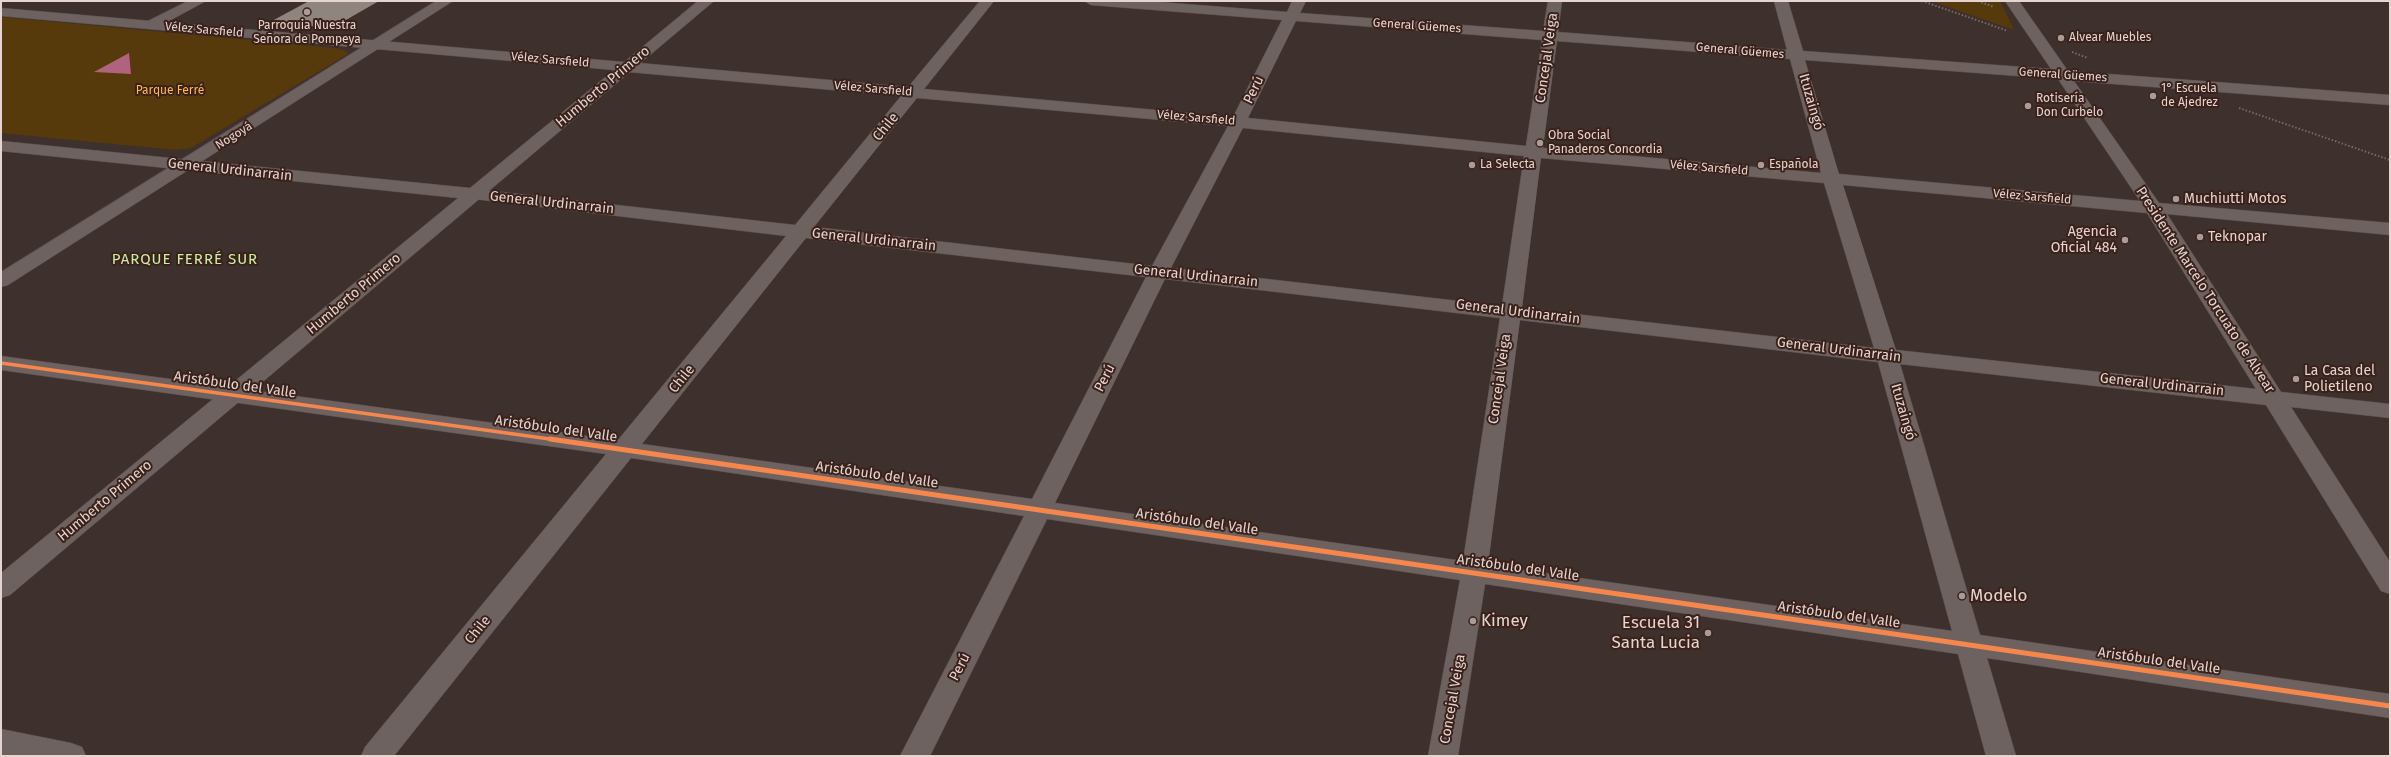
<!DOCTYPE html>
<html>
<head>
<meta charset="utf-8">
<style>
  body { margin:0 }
  #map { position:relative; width:2391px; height:757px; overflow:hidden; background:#3e302c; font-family:"Fira Sans",sans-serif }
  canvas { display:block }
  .frame { position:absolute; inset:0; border:2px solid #e5d4d0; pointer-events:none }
</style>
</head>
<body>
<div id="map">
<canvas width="2391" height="757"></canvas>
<div class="frame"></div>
</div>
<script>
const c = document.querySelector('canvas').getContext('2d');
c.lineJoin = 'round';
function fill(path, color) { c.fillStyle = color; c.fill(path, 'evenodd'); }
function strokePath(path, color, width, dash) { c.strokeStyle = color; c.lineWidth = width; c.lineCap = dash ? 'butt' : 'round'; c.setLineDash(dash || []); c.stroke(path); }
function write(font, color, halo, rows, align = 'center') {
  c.font = font + ' "Fira Sans",sans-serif'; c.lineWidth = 4; c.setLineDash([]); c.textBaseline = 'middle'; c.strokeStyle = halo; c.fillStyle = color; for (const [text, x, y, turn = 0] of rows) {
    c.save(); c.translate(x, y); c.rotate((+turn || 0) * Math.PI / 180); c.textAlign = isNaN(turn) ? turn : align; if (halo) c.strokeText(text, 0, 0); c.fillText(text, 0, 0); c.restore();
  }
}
fill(new Path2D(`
  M 1931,1 L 2000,1 L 2014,30 Z
  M 1,17 L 336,48 L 346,51 L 348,54 L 191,148 L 176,150 L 1,133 Z`), '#563a0c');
fill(new Path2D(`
  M 129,53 L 131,74 L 94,72 Z`), '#b1627e');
fill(new Path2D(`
  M 309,1 L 379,1 L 332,28 L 270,22 Z`), '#8f847e');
const minor = new Path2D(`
  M 188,1 L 206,1 L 156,28 L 151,29 L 144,25 L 146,22 Z
  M 436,1 L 453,1 L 8,285 L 1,287 L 1,272 Z
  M 980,1 L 994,1 L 924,89 L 1233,117 L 1282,20 L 1091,5 L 1084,1 L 1147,1 L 1287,12 L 1292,1 L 1306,1 L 1300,13 L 1543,31 L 1548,1 L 1562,1 L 1558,32 L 1787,50 L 1774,1 L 1788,1 L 1803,51 L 2051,69 L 2005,1 L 2019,1 L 2068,71 L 2390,95 L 2390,105 L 2074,81 L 2159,203 L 2390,223 L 2390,235 L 2167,214 L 2281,392 L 2390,404 L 2390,418 L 2291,407 L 2390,562 L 2390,594 L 2381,591 L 2266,405 L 1900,364 L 1980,635 L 2390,694 L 2390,718 L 1987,658 L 2016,756 L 1986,756 L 1958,654 L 1485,584 L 1458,756 L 1428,756 L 1460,580 L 1047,519 L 930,756 L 900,756 L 1024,516 L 631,458 L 394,756 L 361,756 L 365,747 L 606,454 L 1,370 L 1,356 L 618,440 L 786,236 L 474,199 L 468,198 L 465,194 L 468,190 L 474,189 L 795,225 L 901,96 L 628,72 L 623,70 L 620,67 L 623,64 L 628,62 L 908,87 ZM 1296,21 L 1542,40 L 1526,146 L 1248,118 ZM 1557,41 L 1790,59 L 1821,173 L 1543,148 ZM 1805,60 L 2058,79 L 2140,201 L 1839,174 ZM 917,98 L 1228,126 L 1152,266 L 814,227 ZM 1243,128 L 1524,156 L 1502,306 L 1171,268 ZM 1541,158 L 1824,183 L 1874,348 L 1522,308 ZM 1843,185 L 2147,213 L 2256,389 L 1896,350 ZM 806,238 L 1146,277 L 1032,499 L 642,444 ZM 1165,279 L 1500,318 L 1463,561 L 1055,503 ZM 1520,320 L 1878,362 L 1952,631 L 1488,565 Z
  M 1,729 L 71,743 L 82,747 L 86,756 L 1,755 Z`);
const tertiary = new Path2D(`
  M 698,1 L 714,1 L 10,595 L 1,598 L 1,573 L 458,198 L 1,151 L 1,141 L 470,188 L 614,70 L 1,16 L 1,8 L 624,62 Z`);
strokePath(minor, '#5a4d4a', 1);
strokePath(tertiary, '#5a4d4a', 1);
strokePath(new Path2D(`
  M 1922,1 L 2008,31
  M 1978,1 L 1994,7
  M 2072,52 L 2088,58
  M 2239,108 L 2390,160`), '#746a67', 2, [1.5, 2]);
fill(minor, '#6d6260');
fill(tertiary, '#6d6260');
strokePath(new Path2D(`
  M 1,363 L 557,440`), '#f5874c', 3.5);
strokePath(new Path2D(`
  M 550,439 L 2390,706`), '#f5874c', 5);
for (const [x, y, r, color] of [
  [307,12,4,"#ab9b97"],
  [2061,38,4,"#ab9b97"],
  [2153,96,4,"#ab9b97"],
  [2028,106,4,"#ab9b97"],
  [1540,143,4,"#ab9b97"],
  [1472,165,4,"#ab9b97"],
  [1761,165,4,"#ab9b97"],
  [2176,199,4,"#ab9b97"],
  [2200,237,4,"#ab9b97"],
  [2125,240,4,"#ab9b97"],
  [2296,379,4,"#ab9b97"],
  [1962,596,4,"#ab9b97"],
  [1473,621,4,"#ab9b97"],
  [1708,633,4,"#ab9b97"]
]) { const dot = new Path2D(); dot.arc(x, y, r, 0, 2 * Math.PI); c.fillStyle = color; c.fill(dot); strokePath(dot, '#3a221b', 1.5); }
write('12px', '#e5d4d0', '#3a221b', [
  ["Parroquia Nuestra",307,26,"center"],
  ["Señora de Pompeya",307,40,"center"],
  ["Alvear Muebles",2069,38],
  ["1° Escuela",2161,89],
  ["de Ajedrez",2161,103],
  ["Rotisería",2036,99],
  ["Don Curbelo",2036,113],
  ["Obra Social",1548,136],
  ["Panaderos Concordia",1548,150],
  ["La Selecta",1480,165],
  ["Española",1769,165]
], 'left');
write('12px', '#e5d4d0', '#3a221b', [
  ["General Güemes",1417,26,4],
  ["Vélez Sarsfield",204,30,5],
  ["General Güemes",1740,51,5],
  ["Vélez Sarsfield",550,60,5],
  ["General Güemes",2063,75,4],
  ["Vélez Sarsfield",873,89,5],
  ["Vélez Sarsfield",1196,118,5],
  ["Nogoyá",234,136,-32],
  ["Vélez Sarsfield",1709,168,5],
  ["Vélez Sarsfield",2032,197,5]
]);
write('12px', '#ffb74f', '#3a221b', [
  ["Parque Ferré",170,91]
]);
write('14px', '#e5d4d0', '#3a221b', [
  ["Concejal Veiga",1547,58,-82],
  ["Humberto Primero",603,87,-40],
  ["Perú",1254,90,-64],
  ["Ituzaingó",1811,102,74],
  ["Chile",886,127,-51],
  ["General Urdinarrain",230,170,6],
  ["General Urdinarrain",552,203,6],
  ["General Urdinarrain",874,240,6],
  ["General Urdinarrain",1196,276,6],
  ["Presidente Marcelo Torcuato de Alvear",2205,290,57],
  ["Humberto Primero",354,294,-40],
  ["General Urdinarrain",1518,312,7],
  ["General Urdinarrain",1839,350,7],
  ["Perú",1105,378,-63],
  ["Chile",682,379,-51],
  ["Concejal Veiga",1500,379,-82],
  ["Aristóbulo del Valle",235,385,8],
  ["General Urdinarrain",2162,385,6],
  ["Ituzaingó",1903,412,74],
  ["Aristóbulo del Valle",556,429,8],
  ["Aristóbulo del Valle",877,475,8],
  ["Humberto Primero",105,501,-40],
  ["Aristóbulo del Valle",1197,522,8],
  ["Aristóbulo del Valle",1518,568,8],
  ["Aristóbulo del Valle",1839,615,8],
  ["Chile",478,630,-51],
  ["Aristóbulo del Valle",2159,661,8],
  ["Perú",960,667,-63],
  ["Concejal Veiga",1453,699,-80]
]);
write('14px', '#e5d4d0', '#3a221b', [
  ["Muchiutti Motos",2184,199],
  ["Agencia",2117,232,"right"],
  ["Oficial 484",2117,248,"right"],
  ["Teknopar",2208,237],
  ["La Casa del",2304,371],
  ["Polietileno",2304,387]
], 'left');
c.letterSpacing = '1px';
write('15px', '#caeda7', '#3a221b', [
  ["PARQUE FERRÉ SUR",185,260]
]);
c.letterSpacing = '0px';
write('17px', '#e5d4d0', '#3a221b', [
  ["Modelo",1970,596],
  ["Kimey",1481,621],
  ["Escuela 31",1700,623,"right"],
  ["Santa Lucia",1700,643,"right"]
], 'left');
</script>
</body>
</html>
